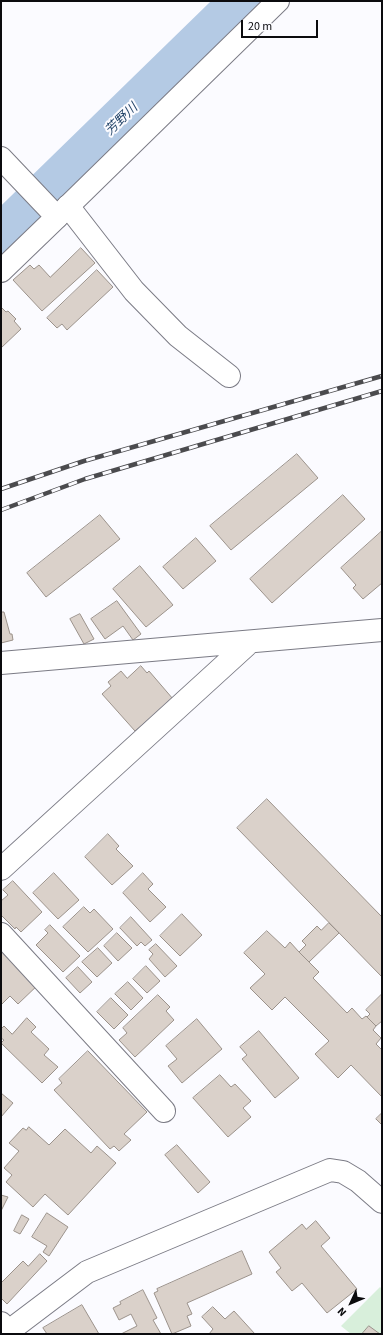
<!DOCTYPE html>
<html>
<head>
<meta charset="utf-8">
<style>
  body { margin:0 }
  #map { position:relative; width:383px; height:1335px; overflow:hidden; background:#fbfbff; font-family:"Source Sans 3",sans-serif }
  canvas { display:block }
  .frame { position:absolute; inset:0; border:2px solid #0b0b0e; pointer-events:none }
  .north { position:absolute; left:331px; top:1283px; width:40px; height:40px; -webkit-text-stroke:3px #fbfbff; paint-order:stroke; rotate:226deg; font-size:11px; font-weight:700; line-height:16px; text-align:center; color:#0b0b0e }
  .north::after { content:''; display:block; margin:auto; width:14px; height:18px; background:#0b0b0e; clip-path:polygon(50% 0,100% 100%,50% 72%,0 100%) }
  .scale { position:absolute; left:241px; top:20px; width:77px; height:18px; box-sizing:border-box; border:2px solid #0b0b0e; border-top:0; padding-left:5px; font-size:12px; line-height:14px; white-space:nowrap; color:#0b0b0e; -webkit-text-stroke:3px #fbfbff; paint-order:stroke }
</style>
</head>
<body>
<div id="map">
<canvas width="383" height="1335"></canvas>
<div class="frame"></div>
<div class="north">N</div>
<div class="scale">20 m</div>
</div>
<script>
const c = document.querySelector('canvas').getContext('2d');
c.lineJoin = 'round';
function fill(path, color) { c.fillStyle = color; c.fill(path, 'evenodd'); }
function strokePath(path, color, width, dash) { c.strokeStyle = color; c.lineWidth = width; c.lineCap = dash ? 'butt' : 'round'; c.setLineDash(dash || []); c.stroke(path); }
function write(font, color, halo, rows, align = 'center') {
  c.font = font + ' "Source Sans 3","Noto Sans JP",sans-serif'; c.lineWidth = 4; c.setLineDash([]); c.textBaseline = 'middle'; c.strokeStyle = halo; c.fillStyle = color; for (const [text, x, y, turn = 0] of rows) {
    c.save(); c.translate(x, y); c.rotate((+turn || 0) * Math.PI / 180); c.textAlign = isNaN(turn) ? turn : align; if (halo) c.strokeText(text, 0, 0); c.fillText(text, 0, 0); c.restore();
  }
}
fill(new Path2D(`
  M 380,1287 L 382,1289 L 382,1334 L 351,1334 L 341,1326 Z`), '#d8efdb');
strokePath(new Path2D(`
  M 1,238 L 244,1`), '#b4cae4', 46);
const building = new Path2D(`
  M 81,248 L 95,263 L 42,311 L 13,280 L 30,265 L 34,269 L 39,265 L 50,277 Z
  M 97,270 L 113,287 L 67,330 L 62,324 L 57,328 L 47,318 Z
  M 1,307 L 6,312 L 8,311 L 16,319 L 14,321 L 21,329 L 1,348 Z
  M 297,454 L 318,478 L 231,550 L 210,526 Z
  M 343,495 L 365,519 L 272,603 L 250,579 Z
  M 100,515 L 120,539 L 46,597 L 27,573 Z
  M 382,531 L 382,583 L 363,599 L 353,588 L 356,585 L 341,568 Z
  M 196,538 L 216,561 L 183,589 L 163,567 Z
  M 140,566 L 173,605 L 146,627 L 113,589 Z
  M 117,601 L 141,634 L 133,640 L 123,626 L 105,639 L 91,619 Z
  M 1,612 L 4,612 L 10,634 L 12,634 L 13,640 L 1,643 Z
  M 80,614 L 94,639 L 84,644 L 70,619 Z
  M 141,666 L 147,673 L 149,671 L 173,699 L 135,731 L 102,694 L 111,686 L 108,682 L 121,671 L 127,678 Z
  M 267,799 L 382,917 L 382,977 L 237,828 Z
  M 108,834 L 119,846 L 116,849 L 133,866 L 112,885 L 85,857 Z
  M 54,873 L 79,900 L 58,919 L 33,893 Z
  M 143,873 L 153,884 L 148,889 L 166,907 L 150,922 L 123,893 Z
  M 13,881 L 42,912 L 21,932 L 16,927 L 15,929 L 1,915 L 1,901 L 8,895 L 3,890 Z
  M 84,907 L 90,913 L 94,909 L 113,929 L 88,952 L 63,927 Z
  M 182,914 L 202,935 L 180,956 L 160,936 Z
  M 131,917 L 152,940 L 145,946 L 141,942 L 137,946 L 120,928 Z
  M 329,923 L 339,933 L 309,962 L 299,952 L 306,945 L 302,941 L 317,926 L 321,930 Z
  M 50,925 L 80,956 L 63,972 L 36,945 L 48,933 L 45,930 Z
  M 267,931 L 285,948 L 290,942 L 299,952 L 319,972 L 313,978 L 347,1013 L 352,1008 L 362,1019 L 366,1016 L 376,1026 L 373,1030 L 381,1038 L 376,1044 L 382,1050 L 382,1097 L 351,1065 L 338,1078 L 315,1054 L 329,1041 L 285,997 L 272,1010 L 250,988 L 265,974 L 244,953 Z
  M 117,933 L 132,948 L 118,961 L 104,946 Z
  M 156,944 L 177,966 L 165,977 L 149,959 L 153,954 L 149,950 Z
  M 7,945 L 41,982 L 18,1004 L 10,996 L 1,1005 L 1,951 Z
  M 98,948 L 112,963 L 97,977 L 82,962 Z
  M 146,966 L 160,981 L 147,993 L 133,979 Z
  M 78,967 L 92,982 L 80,993 L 66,978 Z
  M 128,982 L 143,998 L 131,1010 L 115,994 Z
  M 382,994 L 382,1021 L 376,1026 L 367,1017 L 370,1014 L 366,1010 Z
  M 158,995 L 170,1007 L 166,1011 L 174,1020 L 135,1057 L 119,1040 L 127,1033 L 123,1028 Z
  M 111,998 L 128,1015 L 114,1029 L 97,1012 Z
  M 27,1018 L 36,1027 L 31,1032 L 49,1049 L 44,1055 L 58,1067 L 42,1083 L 1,1043 L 4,1040 L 1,1038 L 1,1029 L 4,1026 L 12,1034 Z
  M 197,1019 L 222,1049 L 182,1083 L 168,1066 L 177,1059 L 166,1046 Z
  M 259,1031 L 299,1078 L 275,1098 L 242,1059 L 247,1055 L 240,1047 Z
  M 88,1051 L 147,1112 L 124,1134 L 131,1140 L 119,1151 L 114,1146 L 110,1149 L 54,1090 L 62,1083 L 59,1079 Z
  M 220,1075 L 231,1087 L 235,1084 L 251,1101 L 243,1108 L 251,1117 L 228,1137 L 193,1098 Z
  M 1,1093 L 13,1103 L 1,1117 Z
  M 382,1113 L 382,1125 L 376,1119 Z
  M 29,1127 L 49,1145 L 65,1129 L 91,1153 L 97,1146 L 116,1163 L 68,1215 L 45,1194 L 33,1207 L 6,1182 L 12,1175 L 4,1168 L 19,1151 L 9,1143 L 23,1128 L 26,1130 Z
  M 177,1145 L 210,1182 L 198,1193 L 165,1155 Z
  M 1,1195 L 8,1197 L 1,1211 Z
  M 47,1213 L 68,1227 L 49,1256 L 43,1252 L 47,1246 L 32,1237 Z
  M 22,1215 L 29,1219 L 20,1234 L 14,1231 Z
  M 316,1221 L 330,1238 L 321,1246 L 357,1289 L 327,1313 L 302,1283 L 292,1291 L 276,1272 L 281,1268 L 269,1252 L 302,1224 L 306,1229 Z
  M 242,1251 L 252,1274 L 187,1303 L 192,1314 L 187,1316 L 191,1326 L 172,1334 L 154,1293 L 158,1291 L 157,1289 Z
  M 40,1254 L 47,1261 L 7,1304 L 1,1298 L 1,1283 L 23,1261 L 28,1266 Z
  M 143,1290 L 157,1318 L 153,1320 L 161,1334 L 121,1334 L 137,1326 L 131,1314 L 119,1320 L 113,1308 L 121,1304 L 120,1302 Z
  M 82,1305 L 99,1334 L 47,1334 L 43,1328 Z
  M 213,1307 L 225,1319 L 234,1311 L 255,1334 L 209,1334 L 213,1329 L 202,1317 Z
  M 369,1326 L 380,1334 L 362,1334 Z`);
fill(building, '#dad1ca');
strokePath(building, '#9b928b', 1);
const street = new Path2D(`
  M 1,158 L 57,217 L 1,271
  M 68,206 L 134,291 L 178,336 L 229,376
  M 1,663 L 382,630
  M 1,869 L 250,642
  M 1,934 L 164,1111
  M 5,1334 L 87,1272 L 330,1170 L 343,1172 L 358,1181 L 382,1202`);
const secondary = new Path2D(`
  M 57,217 L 278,1
  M 1,1323 L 9,1334`);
strokePath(street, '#7b7b85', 24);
strokePath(secondary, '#7b7b85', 24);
strokePath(street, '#fff', 22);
strokePath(secondary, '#fff', 22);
const rail = new Path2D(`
  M 1,489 L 84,461 L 382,376
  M 1,510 L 85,479 L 382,391`);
strokePath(rail, '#4b4b4e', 4.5);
strokePath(rail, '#fbfbff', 3, [9]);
write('italic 13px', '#26476b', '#fbfbff', [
  ["芳野川",122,120,-44]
]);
</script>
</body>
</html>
